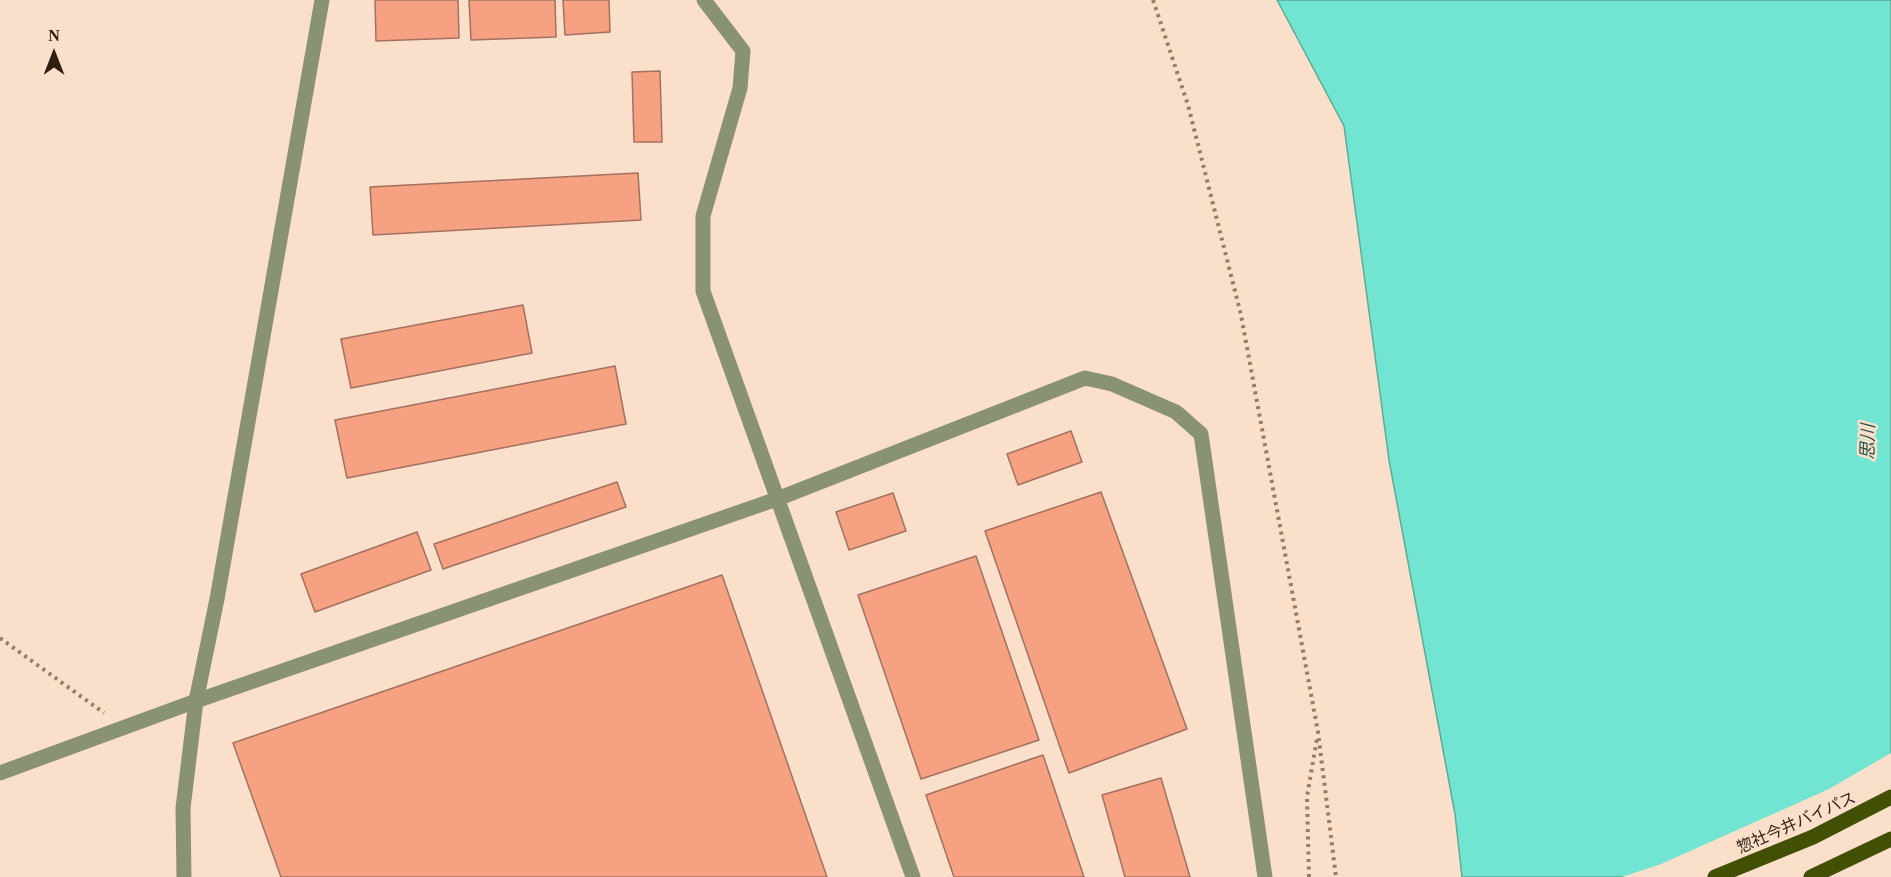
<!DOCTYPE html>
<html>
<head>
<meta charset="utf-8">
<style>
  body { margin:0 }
  #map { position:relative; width:1891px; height:877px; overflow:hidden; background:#fadfca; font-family:Georgia,serif }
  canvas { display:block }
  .north { position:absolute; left:24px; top:24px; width:60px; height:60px; -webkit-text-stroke:4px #fadfca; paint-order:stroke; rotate:0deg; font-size:16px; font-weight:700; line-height:24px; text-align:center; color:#2f1f12 }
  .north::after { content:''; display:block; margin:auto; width:21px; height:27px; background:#2f1f12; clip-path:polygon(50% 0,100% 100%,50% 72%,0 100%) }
</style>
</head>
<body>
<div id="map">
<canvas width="1891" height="877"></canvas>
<div class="north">N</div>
</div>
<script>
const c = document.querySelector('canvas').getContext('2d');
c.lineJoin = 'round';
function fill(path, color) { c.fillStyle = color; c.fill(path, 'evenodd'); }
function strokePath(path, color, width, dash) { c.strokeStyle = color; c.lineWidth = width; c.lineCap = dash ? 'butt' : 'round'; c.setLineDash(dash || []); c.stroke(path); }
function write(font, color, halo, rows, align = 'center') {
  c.font = font + ' Georgia,"Noto Sans JP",serif'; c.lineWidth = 5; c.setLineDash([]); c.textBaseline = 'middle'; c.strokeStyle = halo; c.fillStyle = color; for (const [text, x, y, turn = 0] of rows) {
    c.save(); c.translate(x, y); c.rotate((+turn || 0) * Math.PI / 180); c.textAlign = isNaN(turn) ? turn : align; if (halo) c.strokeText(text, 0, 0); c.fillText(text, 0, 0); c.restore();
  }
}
const water = new Path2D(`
  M 1277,0 L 1891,0 L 1891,877 L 1462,877 L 1455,814 L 1389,460 L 1344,126 Z`);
fill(water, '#71e5d1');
strokePath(water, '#5daa98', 1.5);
fill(new Path2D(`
  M 1891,753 L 1891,877 L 1622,877 L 1661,864 L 1829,789 Z`), '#fadfca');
const building = new Path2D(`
  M 375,0 L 458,0 L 459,38 L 376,41 Z
  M 469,0 L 555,0 L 556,37 L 471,40 Z
  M 563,0 L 609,0 L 610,32 L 565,35 Z
  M 660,71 L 662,142 L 634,142 L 632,72 Z
  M 638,173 L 641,220 L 373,235 L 370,187 Z
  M 523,305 L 532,353 L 351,388 L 341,339 Z
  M 615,366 L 626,424 L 347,478 L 335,420 Z
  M 1071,431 L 1082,462 L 1018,485 L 1007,454 Z
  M 617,482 L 626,507 L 443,569 L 434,544 Z
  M 1101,492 L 1187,729 L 1069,773 L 985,531 Z
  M 893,493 L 906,531 L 849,550 L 836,512 Z
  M 417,532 L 431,570 L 315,612 L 301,574 Z
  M 976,556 L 1039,740 L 921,779 L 858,595 Z
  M 722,575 L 827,877 L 281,877 L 233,743 Z
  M 1043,755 L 1084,877 L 954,877 L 926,795 Z
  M 1161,778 L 1190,877 L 1125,877 L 1102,795 Z`);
fill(building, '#f6a182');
strokePath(building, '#a2715f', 1.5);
strokePath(new Path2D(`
  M 1153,0 L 1188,105 L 1241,315 L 1318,732 L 1336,877
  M 0,638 L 104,713
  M 1309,877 L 1307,797 L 1317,738`), '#927c6b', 4, [3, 4.5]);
strokePath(new Path2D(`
  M 704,0 L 743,51 L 740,88 L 703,216 L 703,291 L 913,877
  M 777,499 L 1085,378 L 1112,384 L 1176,412 L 1201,434 L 1265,877
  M 196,701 L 217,599 L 322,0`), '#8a9371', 15);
strokePath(new Path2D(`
  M 0,773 L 196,701 L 777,499
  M 184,877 L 183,808 L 196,701`), '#8a9371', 15);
strokePath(new Path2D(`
  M 1715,877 L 1813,837 L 1891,797
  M 1811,877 L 1891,839`), '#425005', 15);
write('16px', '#2f1f12', '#fadfca', [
  ["惣社今井バイパス",1796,822,-24]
]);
write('italic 18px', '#25574e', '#fadfca', [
  ["思川",1867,442,-89]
]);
</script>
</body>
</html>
